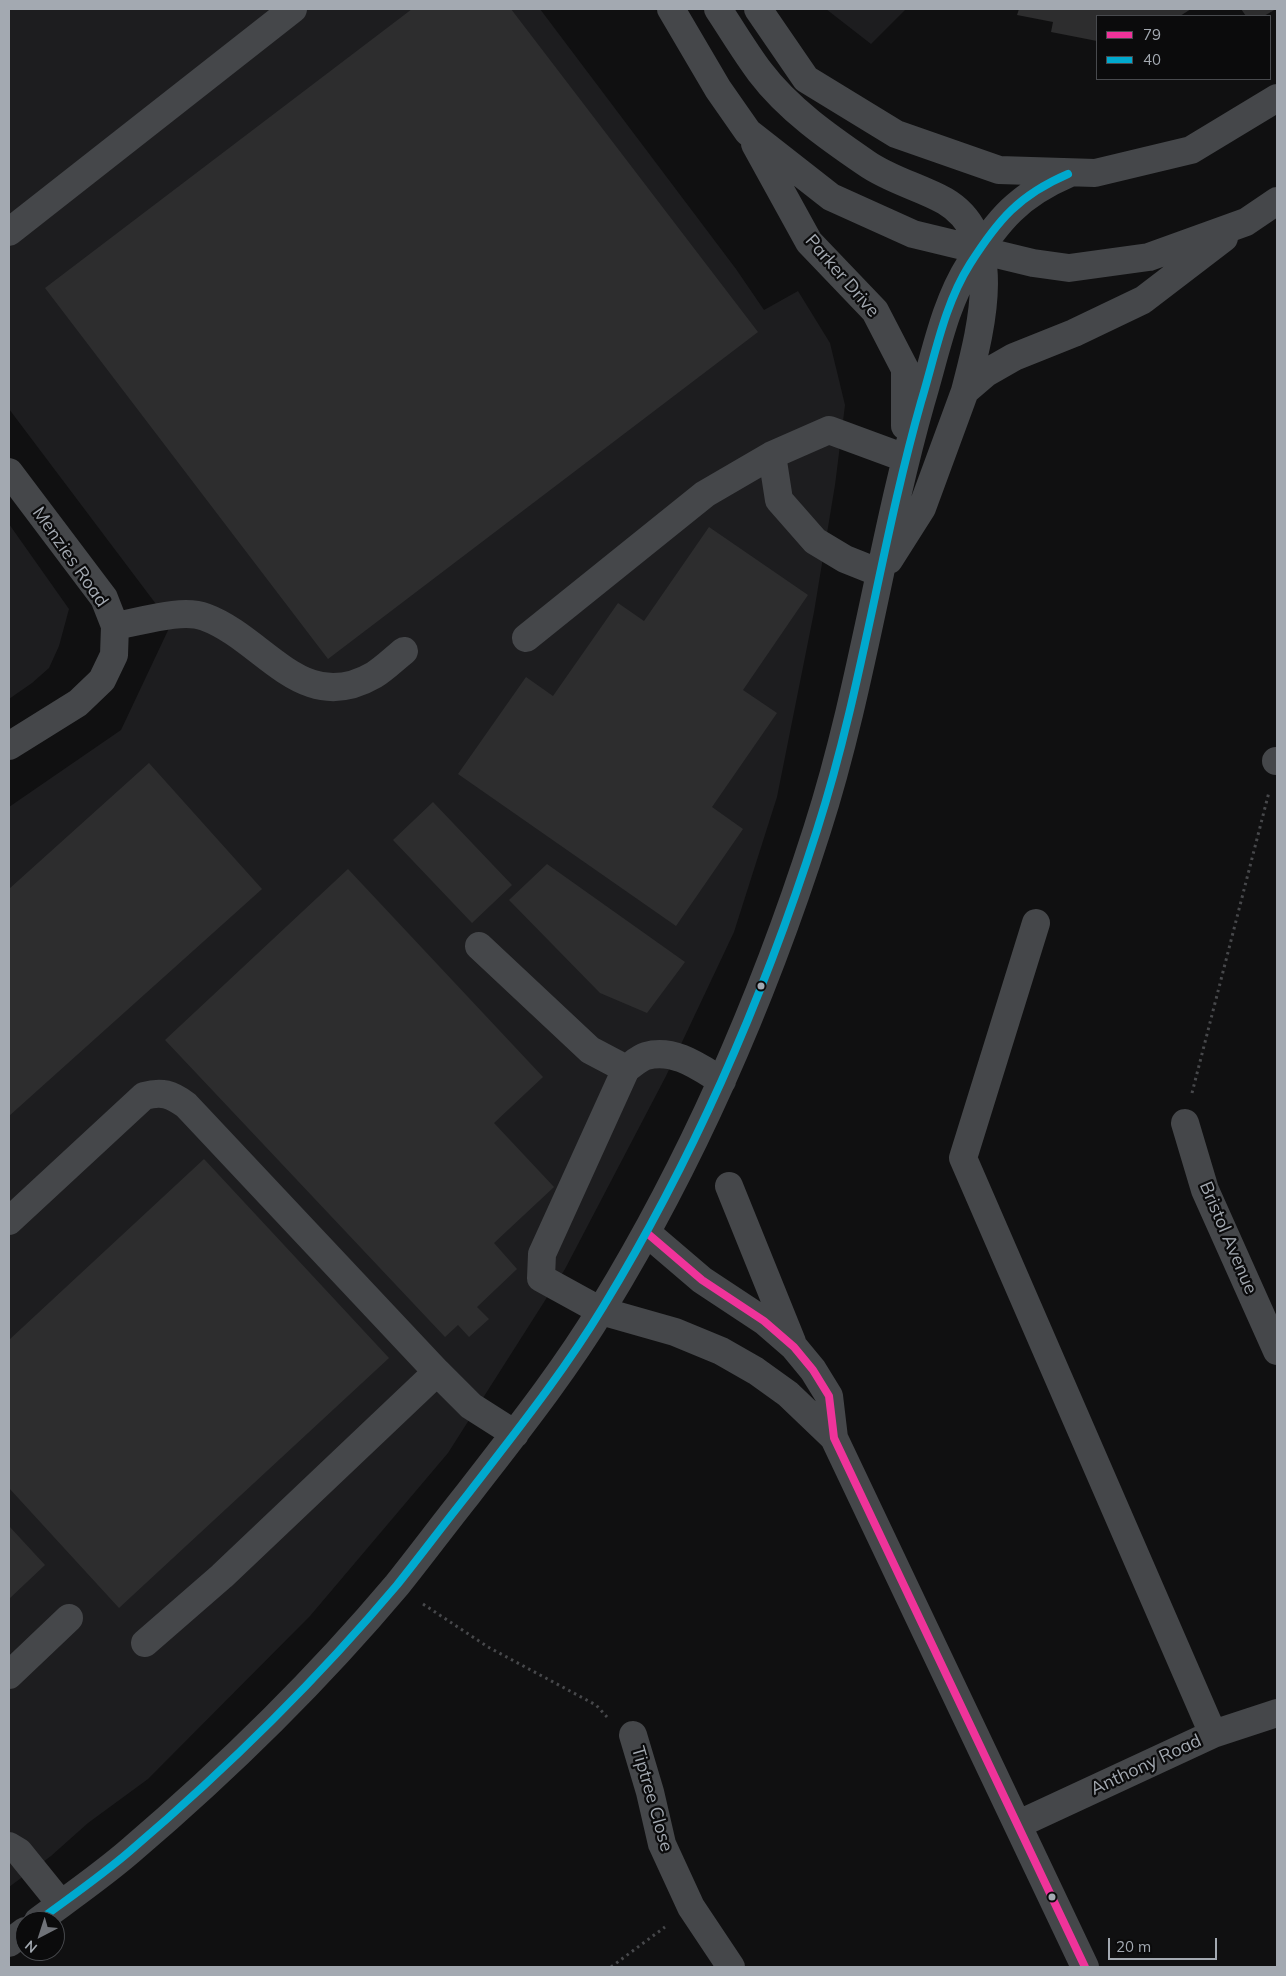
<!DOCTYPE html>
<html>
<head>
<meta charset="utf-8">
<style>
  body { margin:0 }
  #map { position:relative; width:1286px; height:1976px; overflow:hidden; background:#101011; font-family:Mulish,sans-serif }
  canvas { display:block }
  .frame { position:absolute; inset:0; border:10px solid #a3a9b1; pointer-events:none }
  .legend { position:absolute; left:1096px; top:15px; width:175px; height:65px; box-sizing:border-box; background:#0b0b0c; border:1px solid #484a4e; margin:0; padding:6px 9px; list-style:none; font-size:15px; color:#a3a9b1 }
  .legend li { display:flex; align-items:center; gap:10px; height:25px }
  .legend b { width:25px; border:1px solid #484a4e }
  .north { position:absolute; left:15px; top:1911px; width:50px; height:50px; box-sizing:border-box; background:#0b0b0c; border:1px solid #484a4e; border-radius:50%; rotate:220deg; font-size:14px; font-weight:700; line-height:20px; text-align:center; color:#a3a9b1 }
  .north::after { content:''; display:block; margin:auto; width:18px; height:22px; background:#707379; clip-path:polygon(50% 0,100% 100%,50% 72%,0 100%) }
  .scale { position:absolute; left:1108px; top:1938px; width:109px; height:22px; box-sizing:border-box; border:2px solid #a3a9b1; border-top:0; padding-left:6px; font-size:15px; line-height:18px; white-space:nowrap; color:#a3a9b1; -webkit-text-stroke:4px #0b0b0c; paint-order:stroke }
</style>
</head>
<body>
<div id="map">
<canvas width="1286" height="1976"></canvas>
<div class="frame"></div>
<ul class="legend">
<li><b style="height:6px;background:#ef339a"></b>79</li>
<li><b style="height:6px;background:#00a9ce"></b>40</li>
</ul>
<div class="north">N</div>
<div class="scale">20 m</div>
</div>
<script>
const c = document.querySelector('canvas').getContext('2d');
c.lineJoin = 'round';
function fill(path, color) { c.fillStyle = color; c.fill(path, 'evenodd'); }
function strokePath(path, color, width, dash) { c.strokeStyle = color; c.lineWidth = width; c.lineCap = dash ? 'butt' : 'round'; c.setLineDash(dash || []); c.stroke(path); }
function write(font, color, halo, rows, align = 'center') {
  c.font = font + ' Mulish,sans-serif'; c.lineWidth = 4.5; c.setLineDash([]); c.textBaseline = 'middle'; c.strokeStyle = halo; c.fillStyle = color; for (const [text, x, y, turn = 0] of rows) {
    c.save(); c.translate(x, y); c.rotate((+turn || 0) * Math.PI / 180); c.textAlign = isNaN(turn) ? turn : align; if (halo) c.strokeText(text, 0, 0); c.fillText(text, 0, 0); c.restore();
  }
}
fill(new Path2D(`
  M 9,9 L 540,9 L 736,269 L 764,310 L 798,291 L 830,343 L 845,405 L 835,485 L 814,612 L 777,797 L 734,932 L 666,1076 L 565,1269 L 448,1453 L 310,1616 L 148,1779 L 88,1823 L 51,1856 L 9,1887 L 9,807 L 121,730 L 171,624 L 9,409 Z
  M 826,9 L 906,9 L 871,44 Z
  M 9,524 L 69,609 L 59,646 L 49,668 L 32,683 L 9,699 Z`), '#1d1d1f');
fill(new Path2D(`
  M 412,9 L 511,9 L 758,332 L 328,659 L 45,288 Z
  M 1019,9 L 1191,9 L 1180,16 L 1097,16 L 1097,41 L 1051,32 L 1053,22 L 1017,15 Z
  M 1241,9 L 1276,9 L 1264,16 L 1246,16 Z
  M 709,527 L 808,595 L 743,690 L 777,713 L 712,807 L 743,829 L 676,926 L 458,774 L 526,677 L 553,696 L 618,603 L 644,621 Z
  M 149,763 L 262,889 L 9,1116 L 9,889 Z
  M 433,802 L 512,885 L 472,923 L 393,840 Z
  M 547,864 L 685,962 L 647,1013 L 600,993 L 509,900 Z
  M 348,869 L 543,1077 L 494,1123 L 554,1187 L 494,1243 L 517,1269 L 477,1307 L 489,1319 L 469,1337 L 458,1325 L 445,1337 L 165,1040 Z
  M 204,1159 L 389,1358 L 119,1608 L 9,1488 L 9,1340 Z
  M 9,1526 L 45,1565 L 9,1599 Z`), '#2d2d2e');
strokePath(new Path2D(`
  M 1192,1093 L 1269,792
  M 423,1604 L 488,1647 L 596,1705 L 607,1717
  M 611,1967 L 665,1927`), '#47484b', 3, [2.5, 4]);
strokePath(new Path2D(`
  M 671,9 L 718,89 L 748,132 L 831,197 L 913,234 L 1033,263 L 1069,268 L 1149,257 L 1246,222 L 1277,201
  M 718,9 C 732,30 745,52 760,72 C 788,109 828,137 866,163 C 890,180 920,187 945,201 C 1008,238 979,336 965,391
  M 758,9 L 806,79 L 896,134 L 999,170 L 1095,173 L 1191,150 L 1277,98
  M 755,144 L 809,242 L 875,311 L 905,369 L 905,426
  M 9,232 L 293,9
  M 772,455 L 779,500 L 815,541 L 845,559 L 880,573
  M 9,472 L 104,598 L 115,626 L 114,655 L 102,680 L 78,703 L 9,746
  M 889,560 L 922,508 L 965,391 L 986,373 L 1014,357 L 1074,333 L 1143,300 L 1224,238
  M 115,626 C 140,622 182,608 205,617 C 265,639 302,717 374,675 C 384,669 394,659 404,651
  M 526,638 L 705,494 L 772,455 L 829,430 L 905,458
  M 1276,761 L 1277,761
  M 1036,923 L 963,1158 L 1213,1734
  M 479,946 L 590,1050 L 626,1069
  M 722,1081 C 699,1067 674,1048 646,1056 C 639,1058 632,1065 626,1069 L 542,1254 L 541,1278 L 601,1311 L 675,1332 L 721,1351 L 756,1371 L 788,1394 L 834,1438
  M 1185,1123 L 1205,1190 L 1277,1351
  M 729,1186 L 792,1342
  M 9,1221 L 144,1096 C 162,1091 171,1094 186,1105 L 437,1372
  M 647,1233 L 702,1280 L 764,1321 L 794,1347 L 813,1370 L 829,1396 L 834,1438 L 1085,1967
  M 145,1643 L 222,1576 L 437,1372 L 471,1406 L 515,1434
  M 9,1675 L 69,1618
  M 633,1735 L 650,1792 L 662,1844 L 691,1907 L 731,1967
  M 1019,1824 L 1213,1734 L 1277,1713
  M 9,1846 L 19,1852 L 61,1904
  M 38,1921 C 69,1898 101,1876 130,1851 C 225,1770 316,1681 397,1585 C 421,1555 444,1524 468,1494 C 515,1433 563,1373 603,1307 C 694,1158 764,996 817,830 C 862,690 881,543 921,402 C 935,356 944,305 970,264 C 998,220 1019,195 1068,174
  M 9,1943 L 25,1931`), '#45474a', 28);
strokePath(new Path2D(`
  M 647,1233 L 702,1280 L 764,1321 L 794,1347 L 813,1370 L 829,1396 L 834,1438 L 1085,1967`), '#ef339a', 8);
strokePath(new Path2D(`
  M 38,1921 C 69,1898 101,1876 130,1851 C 225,1770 316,1681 397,1585 C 421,1555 444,1524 468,1494 C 515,1433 563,1373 603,1307 C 694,1158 764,996 817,830 C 862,690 881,543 921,402 C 935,356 944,305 970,264 C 998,220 1019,195 1068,174`), '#00a9ce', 8);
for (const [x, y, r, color] of [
  [761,986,4.5,"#a3a9b1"],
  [1052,1897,4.5,"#a3a9b1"]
]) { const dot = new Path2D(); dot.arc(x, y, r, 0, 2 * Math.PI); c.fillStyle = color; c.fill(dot); strokePath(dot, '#0b0b0c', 2); }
write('18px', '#a3a9b1', '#0b0b0c', [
  ["Parker Drive",842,276,49],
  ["Menzies Road",70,557,55],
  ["Bristol Avenue",1228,1238,67],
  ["Anthony Road",1146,1765,-25],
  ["Tiptree Close",652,1799,74]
]);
</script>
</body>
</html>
